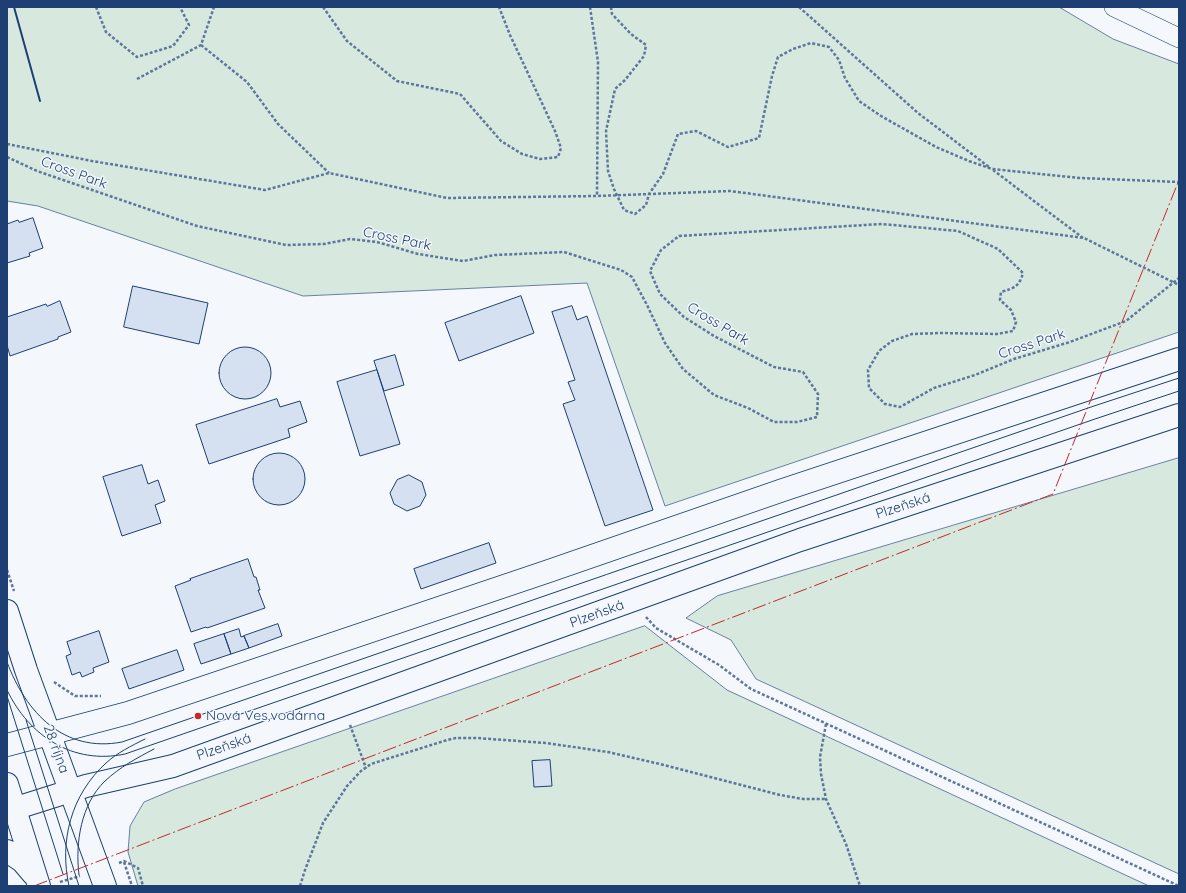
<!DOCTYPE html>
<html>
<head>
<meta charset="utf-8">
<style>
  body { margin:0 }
  #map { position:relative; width:1186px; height:893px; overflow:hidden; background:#f4f7fb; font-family:Quicksand,sans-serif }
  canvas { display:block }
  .frame { position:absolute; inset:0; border:8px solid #1d3f73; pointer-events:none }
</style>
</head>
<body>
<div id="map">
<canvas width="1186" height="893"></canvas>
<div class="frame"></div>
</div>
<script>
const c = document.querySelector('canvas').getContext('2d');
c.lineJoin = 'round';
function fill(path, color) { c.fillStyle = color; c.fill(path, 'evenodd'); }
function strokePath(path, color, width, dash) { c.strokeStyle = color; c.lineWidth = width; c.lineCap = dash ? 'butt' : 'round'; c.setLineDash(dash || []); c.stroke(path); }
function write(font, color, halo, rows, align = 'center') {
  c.font = font + ' Quicksand,sans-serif'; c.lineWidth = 3; c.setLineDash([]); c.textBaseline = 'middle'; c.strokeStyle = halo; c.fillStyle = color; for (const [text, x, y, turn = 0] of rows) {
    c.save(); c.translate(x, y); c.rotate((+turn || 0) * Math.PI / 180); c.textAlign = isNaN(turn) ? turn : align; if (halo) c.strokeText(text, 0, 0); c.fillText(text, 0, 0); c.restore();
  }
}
const green = new Path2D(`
  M 7,7 L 1059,7 L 1113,39 L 1179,64 L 1179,332 L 665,506 L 587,283 L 303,296 L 38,206 L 7,201 Z
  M 1179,458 L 1179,874 L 756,679 L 731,640 L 686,618 L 717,596 Z
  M 645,626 L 727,690 L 1149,886 L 138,886 L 128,852 L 130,826 L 144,802 L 175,789 Z`);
fill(green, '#d7e8df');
strokePath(green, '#687fa3', 1);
const building = new Path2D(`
  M 33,218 L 43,248 L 29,253 L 30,256 L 7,263 L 7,224 L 18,220 L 19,222 Z
  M 133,286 L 208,303 L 199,344 L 124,327 Z
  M 521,296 L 534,333 L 459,361 L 445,323 Z
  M 60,301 L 71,332 L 58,337 L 58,339 L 10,356 L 7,345 L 7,317 L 46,304 L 47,306 Z
  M 572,306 L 577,320 L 587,316 L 653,510 L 605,526 L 563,404 L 575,400 L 568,382 L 575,380 L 552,312 Z
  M219 373a26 26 0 1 1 52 0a26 26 0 1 1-52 0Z
  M 395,355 L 404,385 L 384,391 L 374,361 Z
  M 377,370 L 400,444 L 360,456 L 337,382 Z
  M 277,399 L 280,407 L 300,401 L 307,422 L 288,429 L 290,437 L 209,464 L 196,425 Z
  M253 479a26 26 0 1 1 52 0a26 26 0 1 1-52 0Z
  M 142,465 L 148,484 L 158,480 L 165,501 L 155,505 L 161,523 L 122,536 L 103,477 Z
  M 409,475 L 422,482 L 426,495 L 420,506 L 407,511 L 394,504 L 390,493 L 397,480 Z
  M 489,543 L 496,563 L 421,589 L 414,569 Z
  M 248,559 L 254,577 L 256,577 L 260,590 L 258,590 L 265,608 L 207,628 L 206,627 L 191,632 L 175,586 L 191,580 L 190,579 Z
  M 278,624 L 282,636 L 249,648 L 244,636 Z
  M 239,629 L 241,637 L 244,636 L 249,648 L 231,654 L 224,634 Z
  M 99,631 L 109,662 L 93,668 L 94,672 L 82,677 L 80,672 L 72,675 L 66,656 L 71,654 L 67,642 Z
  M 224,634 L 231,654 L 201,664 L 194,644 Z
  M 177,650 L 184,670 L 129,689 L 122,669 Z
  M 550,760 L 552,786 L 534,787 L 532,761 Z`);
fill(building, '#d5e0f0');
strokePath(building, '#1d3f73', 1);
const street = new Path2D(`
  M 1114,7 L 1179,38`);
const secondary = new Path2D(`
  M 7,611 L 26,670 L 105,886
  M 7,745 L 128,713 L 546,572 L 783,490 L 1179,359
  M 7,784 L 39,886
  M 7,811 L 86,786 L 173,766 L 800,540 L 1179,415
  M 7,851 L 22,861 L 33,874`);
strokePath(street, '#1d3f73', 20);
strokePath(secondary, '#1d3f73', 24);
strokePath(new Path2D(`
  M 96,7 L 106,32 L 137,57 L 173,46 L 189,25 L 180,7
  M 323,7 L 347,41 L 397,81 L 460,94 L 501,141 L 522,154 L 540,159 L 558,157 L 561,148 L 555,131 L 510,35 L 499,7
  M 590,7 L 598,62 L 597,196
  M 611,7 L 612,14 L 631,34 L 646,45 L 644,56 L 625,80 L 615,89 L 606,131 L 608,171 L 614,189 L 624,210 L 635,214 L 646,205 L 649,194 L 663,174 L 678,134 L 696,131 L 728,147 L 759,138 L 772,76 L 778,57 L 793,49 L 811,43 L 829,47 L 839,60 L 845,78 L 859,101 L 881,116 L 936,147 L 969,161 L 992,169 L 1080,178 L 1179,182
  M 799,7 L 918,113 L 989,167
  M 201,45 L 247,82 L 278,124 L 329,173
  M 137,79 L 201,45 L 214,7
  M 7,144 L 92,161 L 265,190 L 329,173 L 447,198 L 597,196 L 730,191 L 1084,238 L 1179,285
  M 7,157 L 37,171 L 197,226 L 286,245 L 324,244 L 350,239 L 377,242 L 418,254 L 463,261 L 495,255 L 564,252 L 621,270 L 632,277 L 647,305 L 665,343 L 683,369 L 714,395 L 748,408 L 774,422 L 797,422 L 817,417 L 818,394 L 803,372 L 774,367 L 714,336 L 684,317 L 660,294 L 650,271 L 661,250 L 679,236 L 882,224 L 958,231 L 998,249 L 1023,273 C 1019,287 1014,288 1001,292 L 1000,300 L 1011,310 L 1016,322 L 1013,331 L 997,334 L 941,333 L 912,334 L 892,341 L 879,351 L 868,370 L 869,388 L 885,404 L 900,407 L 934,388 L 975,375 L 1014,359 L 1070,342 L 1126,321 L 1179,278
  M 993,170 L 1083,238
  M 7,570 L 14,591
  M 646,617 L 656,628 L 719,665 L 751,689 L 1179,886
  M 54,682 L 75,696 L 101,696
  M 826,724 L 820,757 L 821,774 L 826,799 L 846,844 L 860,886
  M 350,725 L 366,768
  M 124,862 L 132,886
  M 119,863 L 124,861 L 138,868 L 143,886
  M 60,882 L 80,876
  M 300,886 L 305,870 L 323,823 L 347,786 L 361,771 L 371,764 L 447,740 L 456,738 L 477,738 L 546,743 L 608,752 L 664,765 L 780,795 L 803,799 L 826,799`), '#5e769c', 2.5, [3, 2]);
strokePath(street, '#f4f7fb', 19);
strokePath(secondary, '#f4f7fb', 22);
strokePath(new Path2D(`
  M 7,662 C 26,713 64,753 122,742 L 1091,407 L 1179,378
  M 7,690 C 29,736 73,765 125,754 L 1095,419 L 1179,391
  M 7,696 L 63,874
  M 26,720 L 79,886
  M 79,875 C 75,843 81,804 105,781 C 120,767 137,758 154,749
  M 69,886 C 59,841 71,795 106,763 C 117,753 131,746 145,739`), '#1d3f73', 1);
strokePath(new Path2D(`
  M 14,7 L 40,101`), '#1d3f73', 2);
strokePath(new Path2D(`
  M 34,886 L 1053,494 L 1179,180`), '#c62828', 1, [14, 3, 2, 3]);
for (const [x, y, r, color] of [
  [198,716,4,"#c62828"]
]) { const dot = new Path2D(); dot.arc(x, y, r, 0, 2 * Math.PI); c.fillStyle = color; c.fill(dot); strokePath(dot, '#f4f7fb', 1.5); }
write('14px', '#1d3f73', '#f4f7fb', [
  ["Cross Park",74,173,20],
  ["Cross Park",397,239,12],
  ["Cross Park",718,324,31],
  ["Cross Park",1032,344,-18],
  ["Plzeňská",903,506,-18],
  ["Plzeňská",597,614,-20],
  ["Plzeňská",224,747,-19],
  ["28. října",56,749,70]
]);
write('14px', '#1d3f73', '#f4f7fb', [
  ["Nová Ves,vodárna",206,716]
], 'left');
</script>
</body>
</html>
